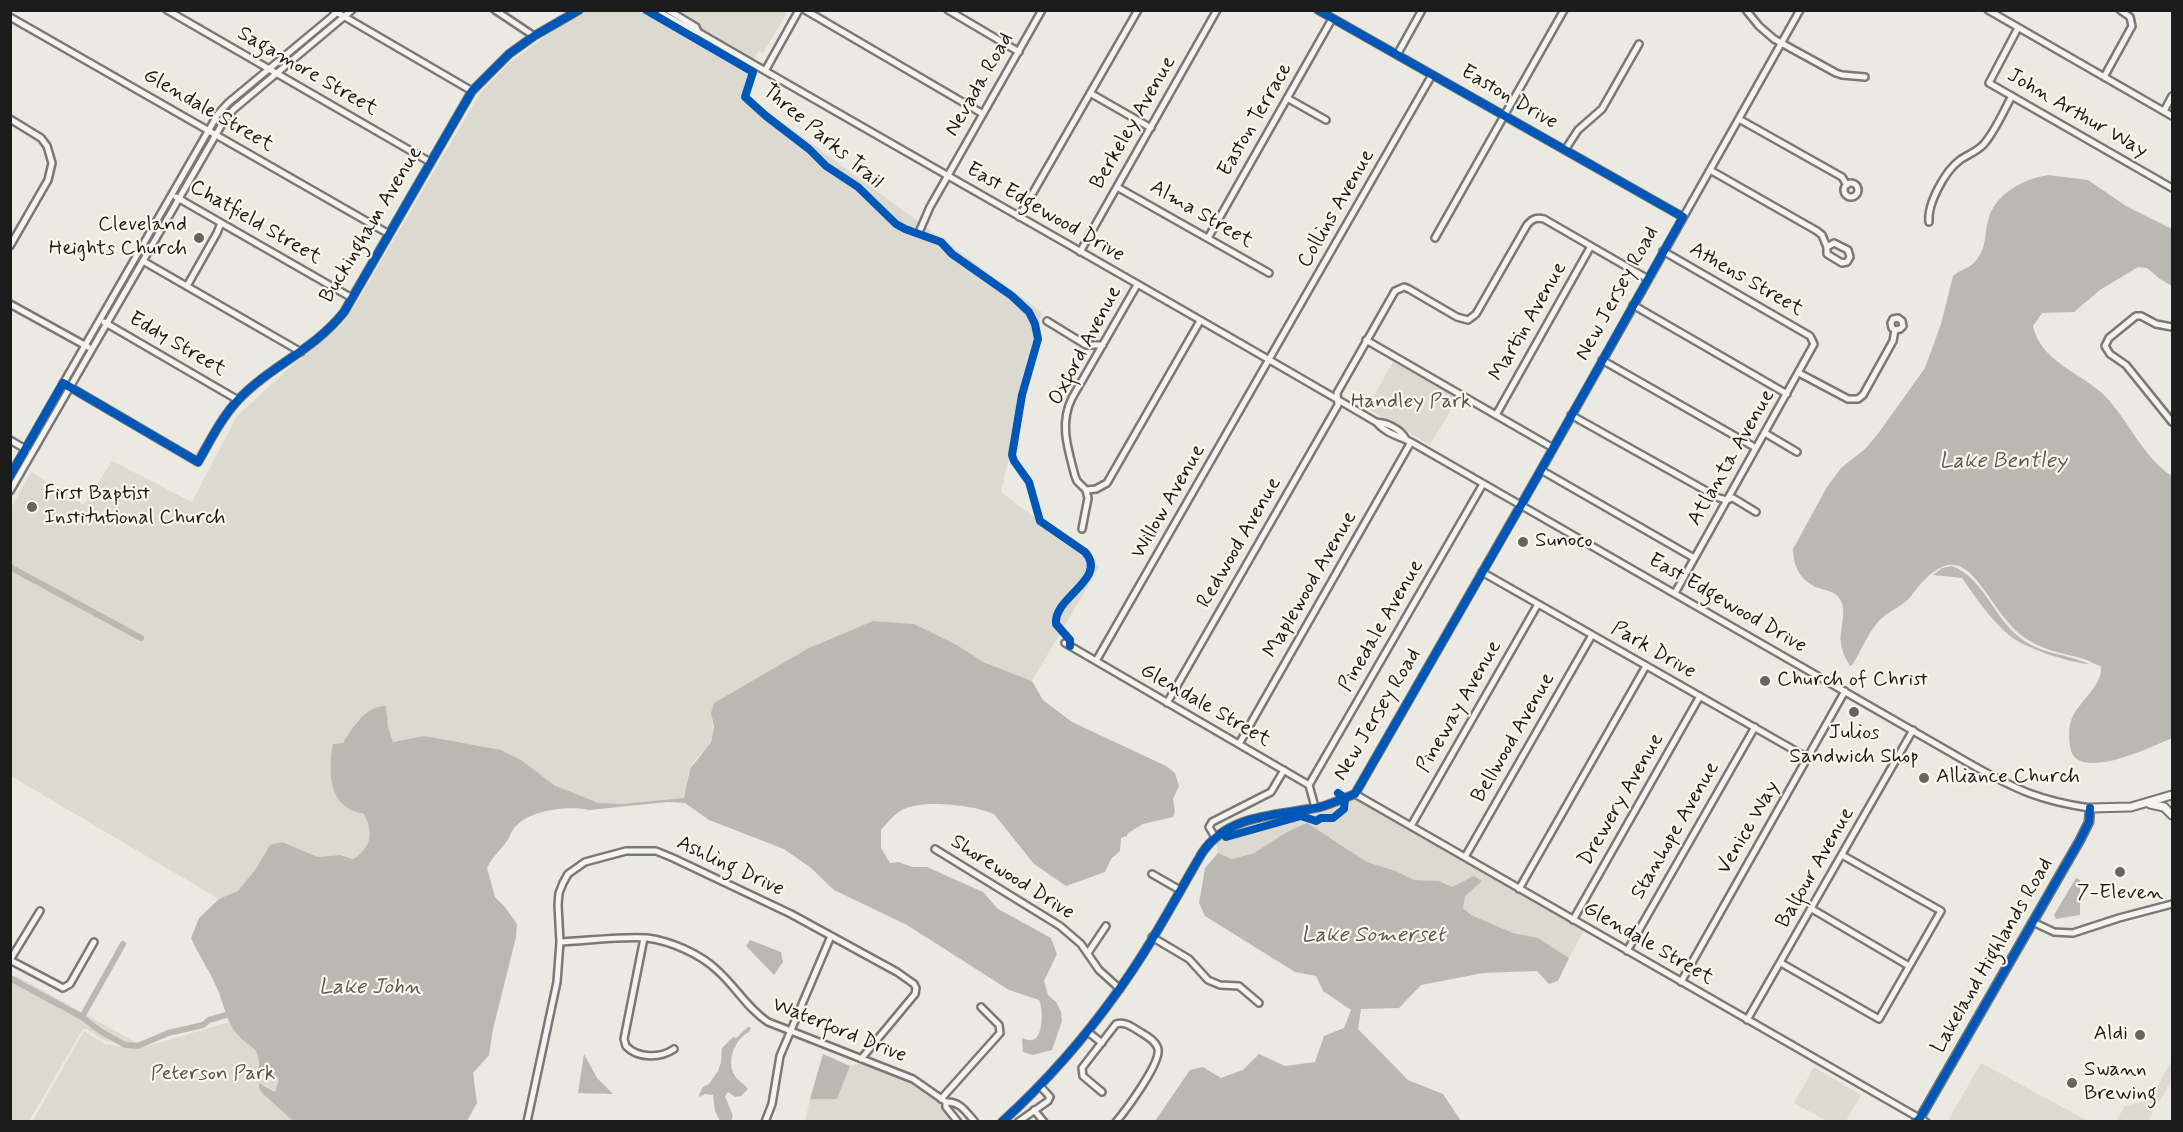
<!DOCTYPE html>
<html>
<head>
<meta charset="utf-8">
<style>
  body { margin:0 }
  #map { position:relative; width:2183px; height:1132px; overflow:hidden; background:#eae9e2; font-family:Mynerve,sans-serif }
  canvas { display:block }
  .frame { position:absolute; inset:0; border:12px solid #1c1c1c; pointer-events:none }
</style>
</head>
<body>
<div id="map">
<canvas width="2183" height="1132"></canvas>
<div class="frame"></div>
</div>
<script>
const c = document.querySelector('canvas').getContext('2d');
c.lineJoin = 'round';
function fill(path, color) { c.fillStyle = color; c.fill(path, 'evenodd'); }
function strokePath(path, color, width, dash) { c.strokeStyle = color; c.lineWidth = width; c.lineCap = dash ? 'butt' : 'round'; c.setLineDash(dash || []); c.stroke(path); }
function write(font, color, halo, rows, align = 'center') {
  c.font = font + ' Mynerve,sans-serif'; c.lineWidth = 4.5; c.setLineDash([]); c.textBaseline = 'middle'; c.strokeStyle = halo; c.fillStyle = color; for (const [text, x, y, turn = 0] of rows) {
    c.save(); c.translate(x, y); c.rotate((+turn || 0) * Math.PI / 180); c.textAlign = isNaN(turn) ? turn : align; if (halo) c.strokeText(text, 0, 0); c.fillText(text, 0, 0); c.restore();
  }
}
fill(new Path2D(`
  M 579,11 L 641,11 L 755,76 L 745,95 L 1042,312 L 1001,492 L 1099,567 L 1032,681 L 983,662 L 957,645 L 914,624 L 873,621 L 809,648 L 749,684 L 711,713 C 718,750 703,743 690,769 C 687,777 686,789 684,798 C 661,802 622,808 599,803 C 585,800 555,785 542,778 L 424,736 L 393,742 L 388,727 L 386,706 L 357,721 L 343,743 L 347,808 L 364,814 C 374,833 371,848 353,859 L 340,855 L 318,857 L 282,842 C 258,850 257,879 237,892 C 232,895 225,897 219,899 L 11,776 L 11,508 L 31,472 L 84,505 L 112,461 L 192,502 L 237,416 L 288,369 L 341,325 L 354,307 L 479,95 L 509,63 Z
  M 674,11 L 788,11 L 763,53 L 759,51 L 753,60 L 701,30 L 697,24 Z
  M 1393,362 L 1458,398 L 1430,445 L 1367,408 Z
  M 1355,794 L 1586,927 L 1569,958 L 1538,938 L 1513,933 L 1471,915 L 1463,908 L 1465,896 L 1482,881 L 1452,887 L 1439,881 L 1414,880 L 1396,871 L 1367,862 L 1331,838 L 1287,832 L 1254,853 L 1232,859 L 1218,853 L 1215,837 L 1231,826 L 1315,807 Z
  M 15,975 L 142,1046 L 139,1047 L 106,1041 L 86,1029 L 83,1029 L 29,1121 L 11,1121 L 10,985 Z
  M 229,1022 C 232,1027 236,1033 240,1037 C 254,1049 259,1047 259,1068 L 272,1073 L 279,1079 L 275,1092 L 265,1085 L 259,1088 L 262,1093 L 293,1121 L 32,1122 L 84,1031 L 105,1044 L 138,1049 Z
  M 2172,1060 L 2172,1079 L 2148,1121 L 2116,1121 L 2125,1106 L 2151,1099 Z
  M 862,1063 L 905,1079 L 943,1104 L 944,1109 L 954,1121 L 805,1122 L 810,1099 L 837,1099 L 850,1066 Z
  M 1981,1063 L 2088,1121 L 1948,1121 Z
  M 1814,1067 L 1861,1095 L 1846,1121 L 1827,1121 L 1794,1103 Z`), '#dbd9d0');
fill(new Path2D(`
  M 2048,175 L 2088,180 L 2126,206 L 2172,229 L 2172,286 L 2160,279 L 2147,268 L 2138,267 L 2100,290 L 2074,312 L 2042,313 L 2033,326 C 2040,361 2081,373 2104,395 C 2129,420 2142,457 2172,476 L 2172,738 C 2153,746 2074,785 2070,746 C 2069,736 2068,728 2072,718 C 2079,701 2103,686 2101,666 C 2095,665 2090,661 2084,659 C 2062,653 2040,650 2021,635 C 1980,602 1967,520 1911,596 C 1905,605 1890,610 1882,618 C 1869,630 1862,649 1853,664 L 1850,666 C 1846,659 1842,652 1841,644 C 1839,630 1847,614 1841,601 C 1835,589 1822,591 1812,585 C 1799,578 1793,564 1793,549 L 1827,487 L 1841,468 L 1865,449 L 1877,435 L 1925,368 L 1941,324 L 1953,276 C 1966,266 1971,270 1981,253 C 1986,242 1985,232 1988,221 C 1994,194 2023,179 2048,175 Z
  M 1952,566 C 1983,578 1994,617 2019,637 C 2042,655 2065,653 2089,664 C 2070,663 2024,648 2010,636 C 1990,619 1976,598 1962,578 L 1933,575 L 1942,568 Z
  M 873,621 L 914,624 L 957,645 L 983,662 L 1032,681 L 1043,700 L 1072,722 L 1166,766 L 1175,773 L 1179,786 L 1173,799 L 1175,811 L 1173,817 L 1143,824 L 1128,833 L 1127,836 L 1121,838 L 1120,851 L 1111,859 L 1105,872 L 1066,886 L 1034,864 L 994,814 C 973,805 922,799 902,810 C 894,814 887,823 881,830 L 881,848 L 890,863 L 898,862 L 913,867 L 927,867 L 983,892 L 998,909 L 1051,938 L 1057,954 L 1044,981 L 1048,995 L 1056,1002 L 1061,1012 L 1062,1021 L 1052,1050 L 1032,1055 L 1023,1052 L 1022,1038 C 1026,1039 1029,1041 1032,1040 C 1044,1038 1043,1007 1039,1000 L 1009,990 L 907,925 L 834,890 L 811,868 L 784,849 L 709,820 L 685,803 L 668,802 L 589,810 C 570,805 531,810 517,825 C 512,829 510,837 507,841 C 500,851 492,857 487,868 L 495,897 L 505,907 L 517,924 L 516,937 L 493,1029 L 489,1055 L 473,1073 L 477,1103 L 467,1121 L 293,1121 L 262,1093 L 259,1088 L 259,1083 L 275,1092 L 279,1079 L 272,1073 L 259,1068 C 259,1044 251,1050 238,1035 C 225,1021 224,1001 215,984 C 208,968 198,954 191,938 L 199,918 L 219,899 L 238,891 L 255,870 L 270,845 L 282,842 L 318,857 L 340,855 L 353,859 C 371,848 374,833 364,814 C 358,812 350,811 346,807 C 328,794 329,764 333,744 L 343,743 C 353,727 365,706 386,706 L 388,727 L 393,742 L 424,736 L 501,750 L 521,760 L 554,785 L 598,803 L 622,804 L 684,798 L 690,769 L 711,742 L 714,727 L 711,713 L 714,703 L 809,648 Z
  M 1307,823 L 1367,862 L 1396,871 L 1414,880 L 1439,881 L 1452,887 L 1474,876 L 1482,881 L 1465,896 L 1463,908 L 1471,915 L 1513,933 L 1538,938 L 1569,958 L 1558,981 L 1549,984 L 1537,971 L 1483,973 L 1421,985 L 1399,1008 L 1361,1009 L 1358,1029 L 1408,1080 L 1443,1094 L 1461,1121 L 1155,1121 L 1190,1070 L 1203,1067 L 1221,1078 L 1243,1070 L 1259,1054 L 1285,1066 L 1315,1062 L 1324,1036 L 1344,1028 L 1351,1010 L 1323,991 L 1316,976 L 1295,972 L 1205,916 L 1199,903 L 1205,868 L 1218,853 L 1232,859 L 1254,853 L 1287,832 Z
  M 2076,878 L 2080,880 L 2080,915 L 2056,919 L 2054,915 Z
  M 750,940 L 781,952 L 783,962 L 774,975 L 746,946 Z
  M 748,1027 L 751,1028 L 749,1032 C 736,1038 726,1060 734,1074 C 737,1081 744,1083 748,1089 L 741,1096 L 735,1097 L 728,1092 L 725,1096 L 733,1116 L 731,1121 L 720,1121 L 715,1111 L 713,1095 L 705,1094 L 700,1097 L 699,1095 L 703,1087 L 709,1084 L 718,1071 L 721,1062 L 722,1048 L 733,1037 L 736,1038 Z
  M 584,1054 L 597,1078 L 613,1094 L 578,1093 Z
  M 823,1054 L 850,1066 L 837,1099 L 810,1099 Z`), '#bab8b2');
strokePath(new Path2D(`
  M 10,567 L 141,638
  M 10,978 L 82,1017 L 100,1031 L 125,1045 L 138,1046 L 168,1033 L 203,1025 L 209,1020 L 226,1015
  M 82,1017 L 123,944`), '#bab8b2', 6);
const minor = new Path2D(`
  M 167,10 L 430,162
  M 333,10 L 472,91
  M 495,10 L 534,36
  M 660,10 L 663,14 L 693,31 L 698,32 C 923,163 1151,290 1376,422 C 1386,434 1399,436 1411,442 L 1974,766 C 2017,790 2041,801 2090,808
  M 668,10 L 696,27 L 698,32
  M 805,10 L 983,114
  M 948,10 L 1019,52
  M 1318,10 L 1683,217
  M 1746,10 L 1759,26 L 1774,39 L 1836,73 L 1842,75 L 1865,77
  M 1988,10 L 2172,116
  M 10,17 L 389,234
  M 2018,28 L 1989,83 L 2172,188
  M 1397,55 L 1422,10
  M 765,71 L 799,10
  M 2104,77 L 2132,26 L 2130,17 L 2120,10
  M 1090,93 L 1151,128
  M 1287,98 L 1326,120
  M 2164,111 L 2172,96
  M 10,119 L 41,138 L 47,146 L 52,163 L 48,180 L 10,246
  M 1739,119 L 1842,177 L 1847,185
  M 1565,150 L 1578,130 L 1602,109 L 1639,44
  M 1710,170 L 1817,231 L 1822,235 L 1827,247
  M1844 190a7 7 0 1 1 14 0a7 7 0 1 1-14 0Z
  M 1117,187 L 1269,273
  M 176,197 L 352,298
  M 1019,217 L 1138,10
  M 1929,222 C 1927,204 1945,171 1960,160 C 1967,155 1976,152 1983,145 C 1995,132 2003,112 2012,96
  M 920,230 L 930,207 L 1042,10
  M 1208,238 L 1332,19
  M 1435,238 L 1564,10
  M 1834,243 L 1848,250 L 1850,257 L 1847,262 L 1842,263 L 1827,254 L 1827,247 Z
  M 1663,251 L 1810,336 L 1814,344 L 1675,593
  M 1080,252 L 1217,10
  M 143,261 L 301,352
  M 187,286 L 217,233 L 221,223
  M 10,304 L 88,347
  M 1633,305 L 1787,394
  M 1047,321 L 1086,345 L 1103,345
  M 104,322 L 238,400
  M 2172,327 L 2156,324 L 2141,316 L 2136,316 L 2109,338 L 2105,346 L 2110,354 L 2126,365 L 2172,422
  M 1366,340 L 1553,448
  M 1602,360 L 1756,448
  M 1799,373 L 1848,399 L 1858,399 L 1863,395 L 1893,341 L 1895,330 L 1892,328 L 1891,323 L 1893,319 L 1898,318 L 1902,321 L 1903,326 L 1900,329 L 1895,330
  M 63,383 L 198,462 C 210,441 222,417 238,400 C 270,366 314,350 344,312 L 472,91 L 509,54 L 534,36 L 579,10
  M 1496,415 L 1591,246
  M 1571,415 L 1719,498 L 1727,500 L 1733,498 L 1756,512
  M 1376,422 C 1388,423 1400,429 1406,439
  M 1765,433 L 1797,452
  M 10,440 L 27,450
  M 1541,470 L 1694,558
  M 10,476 L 218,114 L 228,103 L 340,10
  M 1086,490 L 1077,481 L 1075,476 C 1068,449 1059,424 1072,398 L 1137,285
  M 1086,490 L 1096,489 L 1107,483 L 1200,321
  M 10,491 L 225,119 L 234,109 L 352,10
  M 1082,529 L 1088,498 L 1086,490
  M 1482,572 L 1808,758
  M 1065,643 L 1309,785 L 1315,807
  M 1096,661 L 1432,75
  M 1167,703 L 1338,405 L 1337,393 L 1395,291 L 1404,287 L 1409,289 L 1457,317 L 1468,320 L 1476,314 L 1527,225 C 1532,219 1536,217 1544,219 L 1648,279
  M 1239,744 L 1411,442
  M 1309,785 L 1483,484
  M 1355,794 L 1926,1122
  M 1411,826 L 1538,604
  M 1215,837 L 1209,827 L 1212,822 L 1271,792 L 1284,770
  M 935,849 L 1060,926 L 1081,944 L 1099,970 L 1120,989
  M 1465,857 L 1592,635
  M 1152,874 L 1180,890
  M 1519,889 L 1646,666
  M 1812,909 L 1909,966
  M 40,911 L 10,960 L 63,988 L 70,984 L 94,942
  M 1573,920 L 1700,696
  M 2033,922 L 2054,932 L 2073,933 L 2119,918 L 2172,904
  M 1152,937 L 1189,959 L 1208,980 L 1220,985 L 1239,986 L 1259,1003
  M 644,938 L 624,1039 L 626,1046 C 638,1059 661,1058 674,1049
  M 560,942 C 585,941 623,936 647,938 C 671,941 700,954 717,970 C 736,987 747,1008 768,1022 L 913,1079 L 946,1102 C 960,1101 966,1112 975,1122
  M 1627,951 L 1755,727
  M 1088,953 L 1106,926
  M 1781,963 L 1879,1019 L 1941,911 L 1842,855
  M 1681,982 L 1845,691
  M 1747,1020 L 1913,730
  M 1088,1032 L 1102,1043
  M 1102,1092 L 1083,1076 L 1082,1068 L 1116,1024 C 1126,1021 1133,1028 1142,1033 C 1148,1037 1156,1041 1158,1049 C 1161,1063 1126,1110 1116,1122
  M 941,1099 L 1000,1033 L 999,1025 L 981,1007
  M 946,1102 L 946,1107 L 958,1122
  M 1034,1110 L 1044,1122
  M 527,1122 L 557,982 L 560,942 L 558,905 L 559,893 L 563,883 L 568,874 L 585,862 L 626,851 L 656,851 L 673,858 L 791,914 L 897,972 L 914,984 L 916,988 L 915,994 L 861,1059
  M 765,1122 L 772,1104 L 780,1056 L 831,936
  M 1002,1122 C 1046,1082 1084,1039 1118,991 C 1150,947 1175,899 1202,853 C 1229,813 1277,816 1320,807 C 1332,804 1344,798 1355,794 L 1541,470 L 1800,10
  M 1018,1122 L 1048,1101 L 1050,1097 L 1040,1086`);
const major = new Path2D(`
  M 2150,804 L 2164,807 L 2172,815
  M 1916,1122 L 1920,1118 L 2080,840 L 2089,822 L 2090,808 L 2131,807 L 2172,795`);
strokePath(minor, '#797875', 10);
strokePath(major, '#797875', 11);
strokePath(minor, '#f4f3ef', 5);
strokePath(major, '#f4f3ef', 7);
strokePath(new Path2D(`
  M 646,10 L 753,72 L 745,97 L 766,116 L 809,149 L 826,166 L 858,187 L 896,224 L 905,229 L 941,242 L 952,254 L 1012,296 L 1029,312 L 1035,324 L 1038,339 L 1022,395 L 1012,455 L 1014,461 L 1029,482 L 1040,521 L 1085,552 C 1109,579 1053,597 1056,624 L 1070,640 L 1070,646
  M 10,476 L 63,383 L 198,462 C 210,441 222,417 238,400 C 270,366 314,350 344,312 L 472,91 L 509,54 L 534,36 L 579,10
  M 1226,837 L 1301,816 L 1316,821 L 1321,818 L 1333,818 L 1344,809 L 1345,798 L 1338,793
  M 1002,1122 C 1046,1082 1084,1039 1118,991 C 1150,947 1175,899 1202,853 C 1229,813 1277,816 1320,807 C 1332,804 1344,798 1355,794 L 1524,500 L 1683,217 L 1318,10
  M 1916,1122 L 1920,1118 L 2080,840 L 2089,822 L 2090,808`), '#0057b8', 8);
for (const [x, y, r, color] of [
  [199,238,6,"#646461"],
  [32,507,6,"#646461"],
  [1523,542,6,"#646461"],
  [1765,681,6,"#646461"],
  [1854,712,6,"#646461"],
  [1924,778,6,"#646461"],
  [2120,872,6,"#646461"],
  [2140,1035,6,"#646461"],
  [2072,1083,6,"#646461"]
]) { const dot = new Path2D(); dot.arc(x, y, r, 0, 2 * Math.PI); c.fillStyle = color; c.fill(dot); strokePath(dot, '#fbf7ec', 2); }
write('21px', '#1c1c1c', '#fbf7ec', [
  ["Sagamore Street",307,72,30],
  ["Nevada Road",980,85,-60],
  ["Easton Drive",1509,98,30],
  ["Glendale Street",208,111,30],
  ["John Arthur Way",2077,114,30],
  ["Easton Terrace",1256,120,-60],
  ["Berkeley Avenue",1134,123,-60],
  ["Three Parks Trail",822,137,40],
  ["Collins Avenue",1337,209,-60],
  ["East Edgewood Drive",1045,213,30],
  ["Alma Street",1201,215,30],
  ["Chatfield Street",255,223,30],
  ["Buckingham Avenue",372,225,-59],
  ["Athens Street",1746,280,30],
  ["New Jersey Road",1618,294,-61],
  ["Martin Avenue",1529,322,-60],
  ["Eddy Street",177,345,30],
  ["Oxford Avenue",1086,346,-62],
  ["Atlanta Avenue",1732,458,-60],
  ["Willow Avenue",1169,502,-60],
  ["Redwood Avenue",1240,543,-60],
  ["Maplewood Avenue",1311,585,-60],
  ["East Edgewood Drive",1727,604,30],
  ["Pinedale Avenue",1382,626,-60],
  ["Park Drive",1653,651,30],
  ["Glendale Street",1205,706,30],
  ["Pineway Avenue",1460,707,-60],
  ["New Jersey Road",1378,715,-59],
  ["Bellwood Avenue",1514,738,-60],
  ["Drewery Avenue",1622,800,-60],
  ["Venice Way",1749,828,-60],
  ["Stanhope Avenue",1676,831,-60],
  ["Ashling Drive",730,867,25],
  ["Balfour Avenue",1816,868,-60],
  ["Shorewood Drive",1012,878,32],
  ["Glendale Street",1648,944,30],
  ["Lakeland Highlands Road",1993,956,-60],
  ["Waterford Drive",839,1031,22]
]);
write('21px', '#1c1c1c', '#fbf7ec', [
  ["Cleveland",187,226,"right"],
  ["Heights Church",187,250,"right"],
  ["First Baptist",44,495],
  ["Institutional Church",44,519],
  ["Sunoco",1535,542],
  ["Church of Christ",1777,681],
  ["Julios",1854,734,"center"],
  ["Sandwich Shop",1854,758,"center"],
  ["Alliance Church",1936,778],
  ["7-Eleven",2120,894,"center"],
  ["Aldi",2128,1035,"right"],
  ["Swann",2084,1071],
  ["Brewing",2084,1095]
], 'left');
write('21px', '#51514e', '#fbf7ec', [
  ["Handley Park",1411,403],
  ["Peterson Park",213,1075]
]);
write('italic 22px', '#5a5956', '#fbf7ec', [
  ["Lake Bentley",2003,462],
  ["Lake Somerset",1373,936],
  ["Lake John",370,988]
]);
</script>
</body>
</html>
